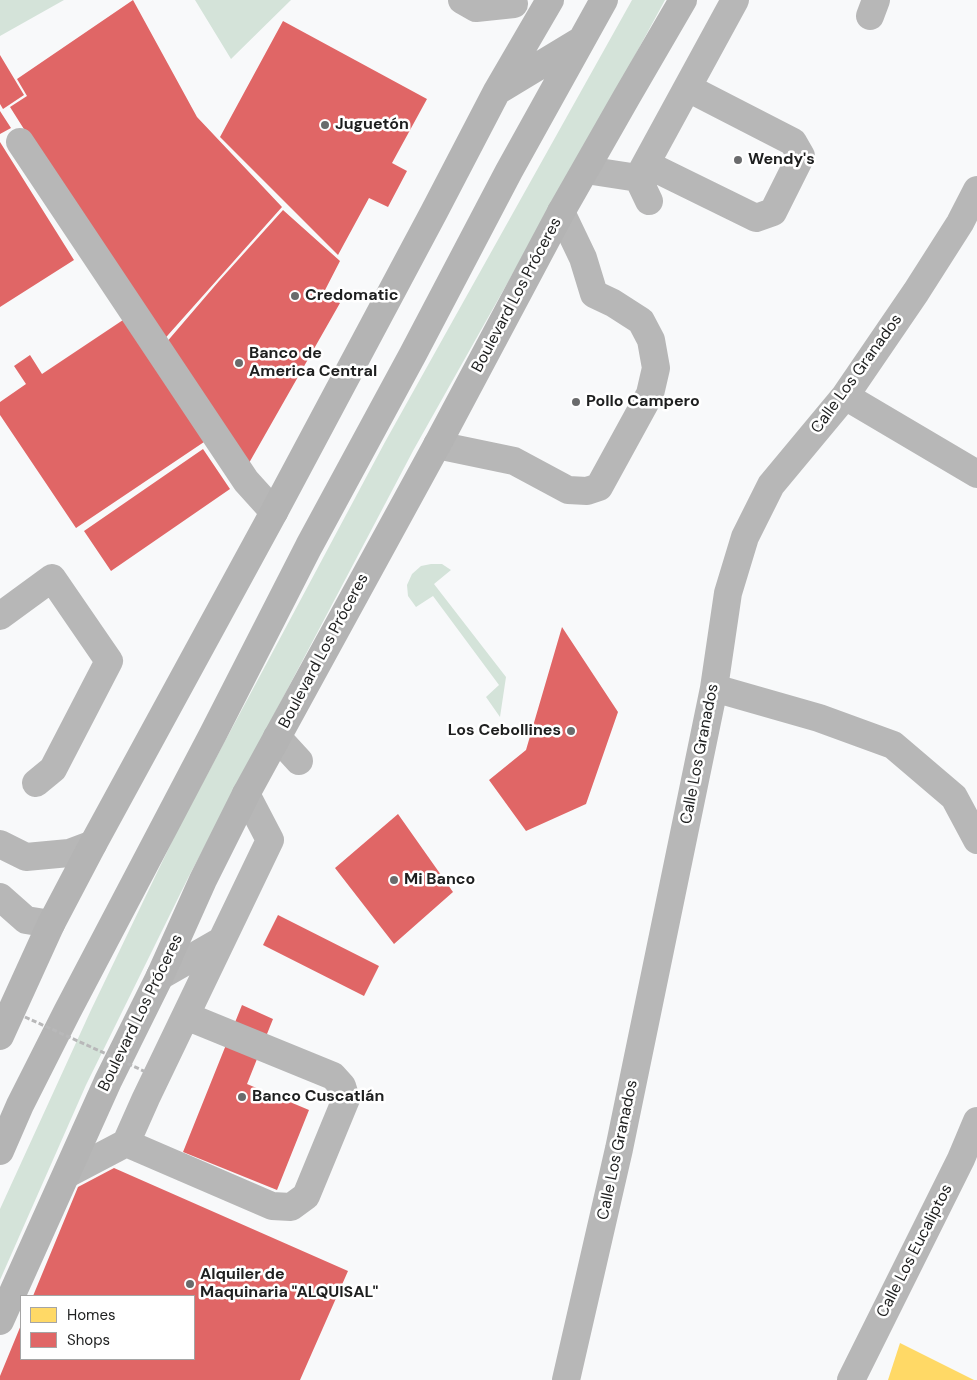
<!DOCTYPE html>
<html>
<head>
<meta charset="utf-8">
<style>
  body { margin:0 }
  #map { position:relative; width:977px; height:1380px; overflow:hidden; background:#f8f9fa; font-family:"DM Sans",sans-serif }
  canvas { display:block }
  .legend { position:absolute; left:20px; top:1295px; width:175px; height:65px; box-sizing:border-box; background:#fff; border:1px solid #a5a5a5; margin:0; padding:6px 9px; list-style:none; font-size:15px; color:#1e1f1f }
  .legend li { display:flex; align-items:center; gap:10px; height:25px }
  .legend b { width:25px; border:1px solid #a5a5a5 }
</style>
</head>
<body>
<div id="map">
<canvas width="977" height="1380"></canvas>
<ul class="legend">
<li><b style="height:14px;background:#ffd966"></b>Homes</li>
<li><b style="height:14px;background:#e06666"></b>Shops</li>
</ul>
</div>
<script>
const c = document.querySelector('canvas').getContext('2d');
c.lineJoin = 'round';
function fill(path, color) { c.fillStyle = color; c.fill(path, 'evenodd'); }
function strokePath(path, color, width, dash) { c.strokeStyle = color; c.lineWidth = width; c.lineCap = dash ? 'butt' : 'round'; c.setLineDash(dash || []); c.stroke(path); }
function write(font, color, halo, rows, align = 'center') {
  c.font = font + ' "DM Sans",sans-serif'; c.lineWidth = 5; c.setLineDash([]); c.textBaseline = 'middle'; c.strokeStyle = halo; c.fillStyle = color; for (const [text, x, y, turn = 0] of rows) {
    c.save(); c.translate(x, y); c.rotate((+turn || 0) * Math.PI / 180); c.textAlign = isNaN(turn) ? turn : align; if (halo) c.strokeText(text, 0, 0); c.fillText(text, 0, 0); c.restore();
  }
}
fill(new Path2D(`
  M 0,0 L 64,0 L 0,36 Z
  M 195,0 L 291,0 L 231,59 Z
  M 632,0 L 665,0 L 620,83 L 414,449 L 189,876 L 86,1085 L 0,1280 L 0,1209 L 91,1010 L 178,829 L 385,442 Z
  M 431,564 L 442,564 L 451,570 L 434,584 L 506,677 L 500,717 L 486,697 L 499,685 L 433,596 L 416,607 L 408,596 L 407,585 L 412,574 L 421,566 Z`), '#d4e3d9');
fill(new Path2D(`
  M 900,1343 L 974,1380 L 888,1380 Z`), '#ffd966');
fill(new Path2D(`
  M 133,0 L 197,117 L 282,207 L 160,344 L 10,107 L 27,96 L 17,79 Z
  M 283,21 L 427,99 L 392,163 L 407,171 L 388,207 L 369,198 L 338,255 L 220,137 Z
  M 0,55 L 24,95 L 3,109 L 0,104 Z
  M 0,111 L 11,128 L 0,134 Z
  M 0,142 L 74,260 L 0,307 Z
  M 283,210 L 340,261 L 323,294 L 340,303 L 249,463 L 165,344 L 219,281 Z
  M 123,320 L 204,442 L 76,528 L 0,415 L 0,402 L 26,384 L 14,366 L 30,355 L 42,374 Z
  M 203,449 L 230,489 L 111,571 L 84,531 Z
  M 562,627 L 618,712 L 586,804 L 526,831 L 489,780 L 526,750 Z
  M 398,814 L 453,892 L 394,944 L 335,868 Z
  M 278,915 L 379,966 L 364,996 L 263,945 Z
  M 242,1005 L 273,1019 L 247,1084 L 309,1110 L 277,1190 L 183,1152 Z
  M 114,1168 L 348,1271 L 300,1380 L 0,1380 L 0,1376 L 21,1325 L 21,1359 L 194,1359 L 194,1296 L 33,1296 L 78,1187 Z`), '#e06666');
strokePath(new Path2D(`
  M 462,0 L 476,8 L 514,4
  M 870,16 L 876,0
  M 20,142 L 246,481 L 274,512
  M 646,164 L 756,218 L 773,212 L 801,156 L 793,142 L 688,88
  M 586,170 L 638,178 L 735,0
  M 638,178 L 649,201
  M 845,396 L 977,474
  M 437,445 L 514,461 L 568,490 L 587,491 L 599,487 L 650,394 L 656,368 L 651,340 L 641,321 L 613,303 L 594,294 L 583,258 L 561,212
  M 0,616 L 52,578 L 109,661 L 53,769 L 36,783
  M 714,688 L 819,718 L 893,745 L 954,797 L 977,840
  M 277,737 L 299,761
  M 0,844 L 26,857 L 69,853 L 93,844
  M 0,897 L 26,920 L 51,924
  M 160,976 L 221,941
  M 126,1143 L 272,1206 L 291,1207 L 306,1196 L 346,1099 L 342,1086 L 333,1076 L 186,1016
  M 67,1174 L 126,1143 L 146,1098 L 270,840 L 246,794
  M 566,1380 L 619,1149 L 714,688 L 728,593 L 745,537 L 771,485 L 845,396 L 916,292 L 960,223 L 977,190
  M 851,1380 L 961,1159 L 977,1121`), '#b7b7b7', 28);
strokePath(new Path2D(`
  M 499,90 L 580,41
  M 0,1036 L 51,924 L 93,844 L 274,512 L 434,212 L 497,91 L 550,0
  M 0,1151 L 20,1105 L 67,1012 L 213,734 L 309,546 L 413,354 L 509,171 L 604,0
  M 0,1321 L 108,1081 L 160,976 L 203,880 L 246,794 L 437,445 L 561,212 L 626,98 L 683,0`), '#b4b4b4', 28);
strokePath(new Path2D(`
  M 25,1017 L 146,1072`), '#b8b8b9', 3, [5, 2.5]);
for (const [x, y, r, color] of [
  [325,125,5,"#6a6b6c"],
  [738,160,5,"#6a6b6c"],
  [295,296,5,"#6a6b6c"],
  [239,363,5,"#6a6b6c"],
  [576,402,5,"#6a6b6c"],
  [571,731,5,"#6a6b6c"],
  [394,880,5,"#6a6b6c"],
  [242,1097,5,"#6a6b6c"],
  [190,1284,5,"#6a6b6c"]
]) { const dot = new Path2D(); dot.arc(x, y, r, 0, 2 * Math.PI); c.fillStyle = color; c.fill(dot); strokePath(dot, '#fff', 2); }
write('bold 16px', '#1e1f1f', '#fff', [
  ["Juguetón",335,125],
  ["Wendy's",748,160],
  ["Credomatic",305,296],
  ["Banco de",249,354],
  ["America Central",249,372],
  ["Pollo Campero",586,402],
  ["Los Cebollines",561,731,"right"],
  ["Mi Banco",404,880],
  ["Banco Cuscatlán",252,1097],
  ["Alquiler de",200,1275],
  ["Maquinaria \"ALQUISAL\"",200,1293]
], 'left');
write('16px', '#1e1f1f', '#fff', [
  ["Boulevard Los Próceres",517,295,-62],
  ["Calle Los Granados",857,374,-54],
  ["Boulevard Los Próceres",324,651,-62],
  ["Calle Los Granados",700,754,-79],
  ["Boulevard Los Próceres",141,1013,-64],
  ["Calle Los Granados",618,1150,-78],
  ["Calle Los Eucaliptos",915,1251,-63]
]);
</script>
</body>
</html>
